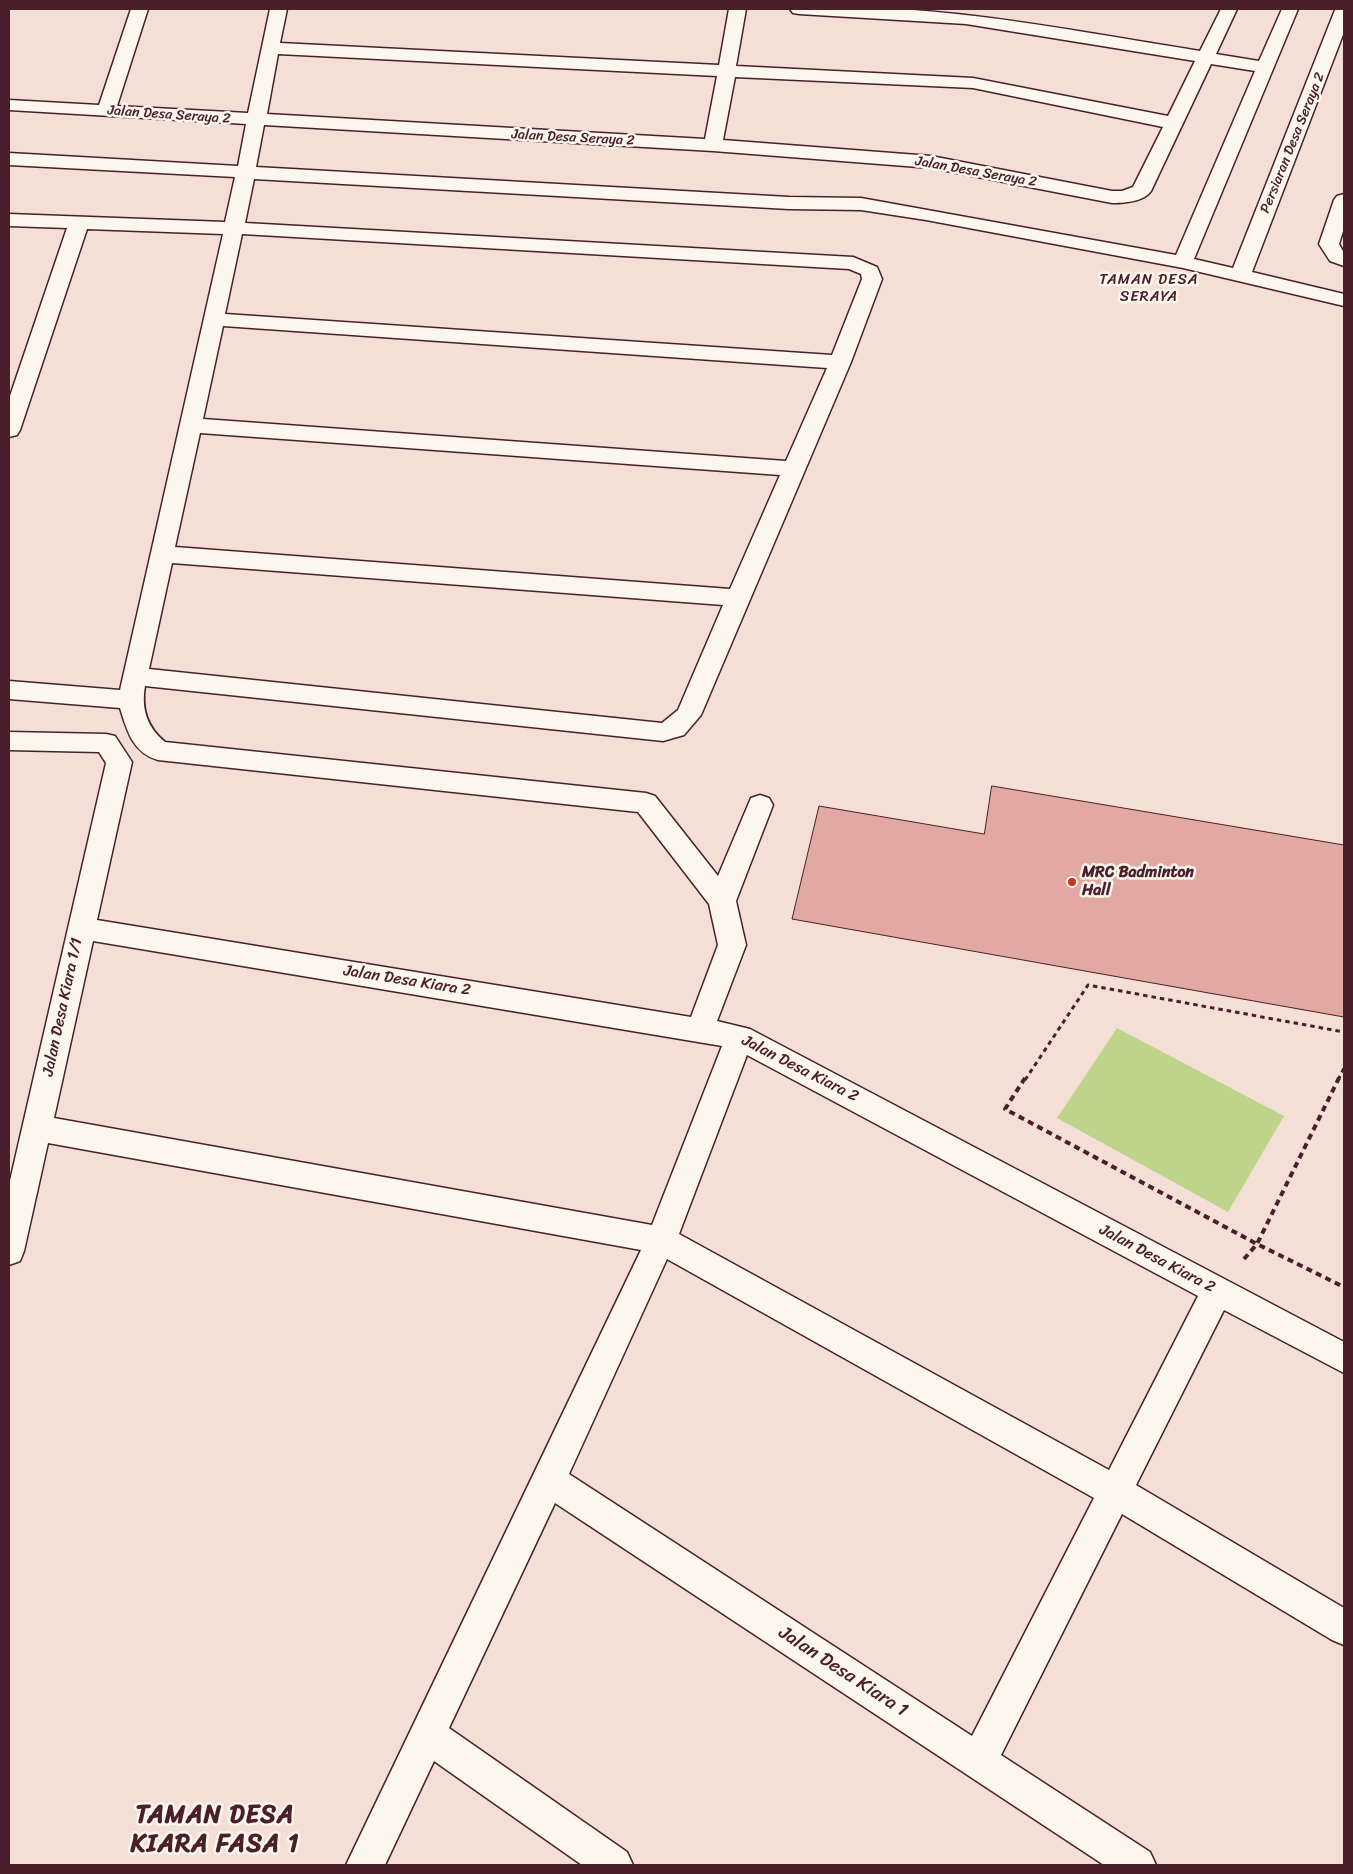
<!DOCTYPE html>
<html>
<head>
<meta charset="utf-8">
<style>
  body { margin:0 }
  #map { position:relative; width:1353px; height:1874px; overflow:hidden; background:#f4dfd6; font-family:Sriracha,sans-serif }
  canvas { display:block }
  .frame { position:absolute; inset:0; border:10px solid #4a1f2b; pointer-events:none }
</style>
</head>
<body>
<div id="map">
<canvas width="1353" height="1874"></canvas>
<div class="frame"></div>
</div>
<script>
const c = document.querySelector('canvas').getContext('2d');
c.lineJoin = 'round';
function fill(path, color) { c.fillStyle = color; c.fill(path, 'evenodd'); }
function strokePath(path, color, width, dash) { c.strokeStyle = color; c.lineWidth = width; c.lineCap = dash ? 'butt' : 'round'; c.setLineDash(dash || []); c.stroke(path); }
function write(font, color, halo, rows, align = 'center') {
  c.font = font + ' Sriracha,sans-serif'; c.lineWidth = 5; c.setLineDash([]); c.textBaseline = 'middle'; c.strokeStyle = halo; c.fillStyle = color; for (const [text, x, y, turn = 0] of rows) {
    c.save(); c.translate(x, y); c.rotate((+turn || 0) * Math.PI / 180); c.textAlign = isNaN(turn) ? turn : align; if (halo) c.strokeText(text, 0, 0); c.fillText(text, 0, 0); c.restore();
  }
}
fill(new Path2D(`
  M 1117,1028 L 1284,1116 L 1228,1212 L 1057,1118 Z`), '#bdd48a');
const building = new Path2D(`
  M 992,786 L 1344,845 L 1344,1017 L 792,919 L 819,806 L 984,834 Z`);
fill(building, '#e2a8a2');
strokePath(building, '#4a1f2b', 1);
const minor = new Path2D(`
  M 131,9 L 148,9 L 117,106 L 248,113 L 270,9 L 287,9 L 280,43 L 719,65 L 729,9 L 746,9 L 736,66 L 973,78 L 1168,116 L 1195,61 L 966,24 L 799,14 L 793,13 L 790,9 C 928,0 1065,30 1200,51 L 1221,9 L 1237,9 L 1216,54 L 1259,61 L 1282,9 L 1298,9 L 1194,259 L 1233,268 L 1335,10 L 1344,9 L 1344,32 L 1252,272 L 1344,294 L 1344,306 L 1183,268 L 926,220 L 861,210 L 789,209 L 254,179 L 245,223 L 853,257 L 877,267 L 882,279 L 851,362 L 701,715 L 684,735 L 663,741 L 145,686 C 141,709 147,727 165,742 L 646,793 L 655,796 L 718,876 L 751,798 L 760,795 L 769,798 L 773,805 L 736,901 L 746,945 L 717,1021 L 750,1029 L 1344,1342 L 1344,1373 L 1224,1310 L 1136,1485 L 1344,1608 L 1344,1645 L 1332,1640 L 1122,1514 L 1001,1755 L 1150,1852 L 1156,1865 L 1104,1865 L 555,1503 L 449,1728 L 627,1852 L 633,1865 L 582,1865 L 434,1761 L 385,1865 L 346,1865 L 641,1250 L 48,1143 L 24,1251 L 20,1261 L 9,1265 L 9,1185 L 106,763 L 99,752 L 9,750 L 9,732 L 106,734 L 115,736 L 132,762 L 97,920 L 691,1017 L 718,945 L 709,904 L 638,812 L 158,760 C 133,753 127,731 120,708 L 9,699 L 9,681 L 120,690 L 223,234 L 87,229 L 20,430 L 17,435 L 9,437 L 9,399 L 67,228 L 9,226 L 9,214 L 225,222 L 235,177 L 9,165 L 9,153 L 238,166 L 246,124 L 9,110 L 9,100 L 99,105 ZM 278,54 L 717,76 L 705,139 L 267,114 ZM 1211,64 L 1255,71 L 1176,255 L 861,198 L 789,197 L 256,167 L 264,125 L 713,151 L 931,168 L 1112,203 C 1124,203 1143,202 1151,191 ZM 735,77 L 973,88 L 1163,127 L 1133,187 L 1122,191 L 1112,191 L 931,156 L 723,140 ZM 242,234 L 849,269 L 861,274 L 862,279 L 832,355 L 225,314 ZM 223,326 L 827,368 L 786,461 L 203,419 ZM 200,433 L 780,475 L 730,589 L 175,547 ZM 172,563 L 723,605 L 678,710 L 662,723 L 149,669 ZM 93,941 L 722,1046 L 652,1225 L 54,1118 ZM 747,1055 L 1198,1296 L 1109,1470 L 679,1234 ZM 667,1259 L 1094,1498 L 972,1736 L 569,1474 Z
  M 1344,194 L 1344,228 L 1339,244 L 1344,253 L 1344,266 L 1330,261 L 1319,244 L 1334,200 L 1337,196 Z`);
strokePath(minor, '#4a1f2b', 3);
strokePath(new Path2D(`
  M 1025,1080 L 1088,985 L 1344,1032
  M 1338,1080 L 1344,1068`), '#4a1f2b', 3, [4.5, 4]);
strokePath(new Path2D(`
  M 1025,1078 L 1005,1109 L 1257,1244 L 1344,1287
  M 1244,1259 L 1257,1244 L 1339,1078`), '#4a1f2b', 4, [6, 4.5]);
fill(minor, '#fbf7ec');
for (const [x, y, r, color] of [
  [1072,882,5,"#c8321e"]
]) { const dot = new Path2D(); dot.arc(x, y, r, 0, 2 * Math.PI); c.fillStyle = color; c.fill(dot); strokePath(dot, '#fbf7ec', 2); }
write('14px', '#4a1f2b', '#fbf7ec', [
  ["Jalan Desa Seraya 2",169,115,4],
  ["Jalan Desa Seraya 2",573,138,3],
  ["Persiaran Desa Seraya 2",1293,143,-68],
  ["Jalan Desa Seraya 2",976,172,10]
]);
c.letterSpacing = '1px';
write('15px', '#4a1f2b', '#fbf7ec', [
  ["TAMAN DESA",1149,280],
  ["SERAYA",1149,297]
]);
c.letterSpacing = '0px';
write('bold 16px', '#4a1f2b', '#fbf7ec', [
  ["MRC Badminton",1082,873],
  ["Hall",1082,891]
], 'left');
write('16px', '#4a1f2b', '#fbf7ec', [
  ["Jalan Desa Kiara 2",407,981,9],
  ["Jalan Desa Kiara 1/1",63,1007,-78],
  ["Jalan Desa Kiara 2",800,1069,27],
  ["Jalan Desa Kiara 2",1157,1259,28]
]);
write('19px', '#4a1f2b', '#fbf7ec', [
  ["Jalan Desa Kiara 1",843,1672,33]
]);
c.letterSpacing = '1px';
write('bold 25px', '#4a1f2b', '#fbf7ec', [
  ["TAMAN DESA",215,1816],
  ["KIARA FASA 1",215,1845]
]);
c.letterSpacing = '0px';
</script>
</body>
</html>
